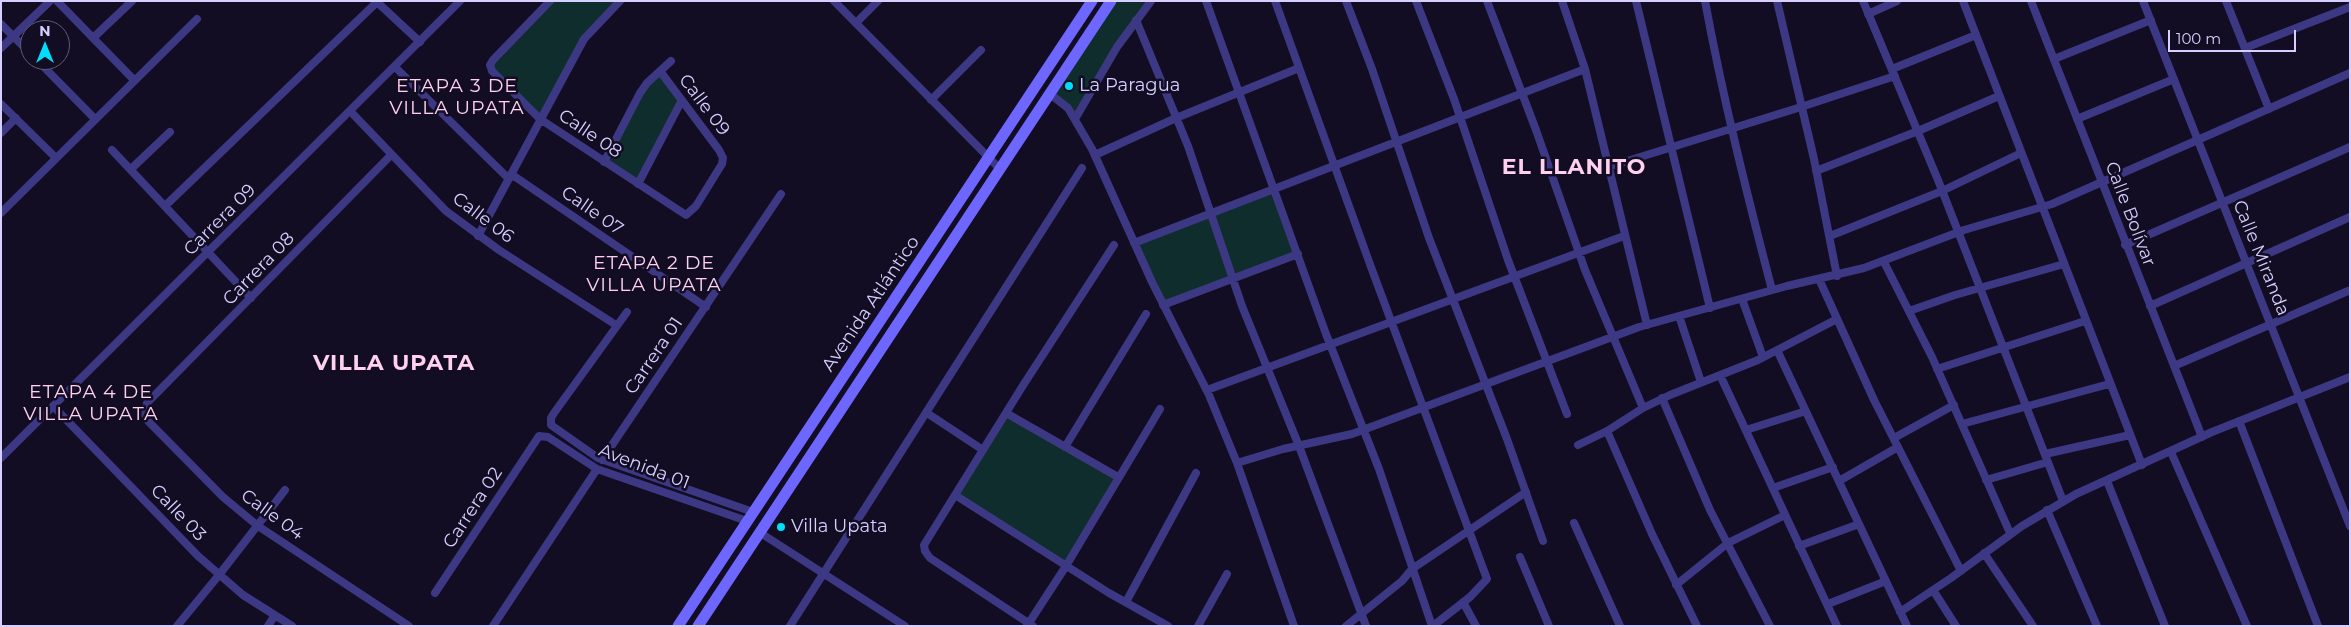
<!DOCTYPE html>
<html>
<head>
<meta charset="utf-8">
<style>
  body { margin:0 }
  #map { position:relative; width:2351px; height:627px; overflow:hidden; background:#120d23; font-family:Montserrat,sans-serif }
  canvas { display:block }
  .frame { position:absolute; inset:0; border:2px solid #d6cfff; pointer-events:none }
  .north { position:absolute; left:20px; top:20px; width:50px; height:50px; box-sizing:border-box; background:#120d23; border:1px solid #605b7b; border-radius:50%; rotate:0deg; font-size:14px; font-weight:700; line-height:20px; text-align:center; color:#d6cfff }
  .north::after { content:''; display:block; margin:auto; width:18px; height:22px; background:#00ddfa; clip-path:polygon(50% 0,100% 100%,50% 72%,0 100%) }
  .scale { position:absolute; left:2168px; top:30px; width:128px; height:22px; box-sizing:border-box; border:2px solid #d6cfff; border-top:0; padding-left:6px; font-size:15px; line-height:18px; white-space:nowrap; color:#d6cfff; -webkit-text-stroke:4px #120d23; paint-order:stroke }
</style>
</head>
<body>
<div id="map">
<canvas width="2351" height="627"></canvas>
<div class="frame"></div>
<div class="north">N</div>
<div class="scale">100 m</div>
</div>
<script>
const c = document.querySelector('canvas').getContext('2d');
c.lineJoin = 'round';
function fill(path, color) { c.fillStyle = color; c.fill(path, 'evenodd'); }
function strokePath(path, color, width, dash) { c.strokeStyle = color; c.lineWidth = width; c.lineCap = dash ? 'butt' : 'round'; c.setLineDash(dash || []); c.stroke(path); }
function write(font, color, halo, rows, align = 'center') {
  c.font = font + ' Montserrat,sans-serif'; c.lineWidth = 5; c.setLineDash([]); c.textBaseline = 'middle'; c.strokeStyle = halo; c.fillStyle = color; for (const [text, x, y, turn = 0] of rows) {
    c.save(); c.translate(x, y); c.rotate((+turn || 0) * Math.PI / 180); c.textAlign = isNaN(turn) ? turn : align; if (halo) c.strokeText(text, 0, 0); c.fillText(text, 0, 0); c.restore();
  }
}
fill(new Path2D(`
  M 550,1 L 620,1 L 598,22 L 540,119 L 492,71 L 491,63 Z
  M 1111,1 L 1151,1 L 1075,119 L 1050,94 Z
  M 660,71 L 682,100 L 638,184 L 605,162 L 633,105 Z
  M 1274,189 L 1298,254 L 1163,305 L 1134,243 Z
  M 1006,413 L 1118,477 L 1066,566 L 955,495 Z`), '#102d2d');
strokePath(new Path2D(`
  M 57,1 L 134,80
  M 550,1 L 493,60 L 490,65 L 492,71 L 540,119 L 686,215 L 696,206 L 722,164 L 723,158 L 719,150 L 660,71
  M 834,1 L 1000,169
  M 1206,1 L 1326,334 L 1379,469 L 1432,626
  M 1275,1 L 1371,267 L 1487,579 L 1470,597 L 1433,626
  M 1346,1 L 1372,69 L 1429,238 L 1507,439 L 1543,541
  M 1416,1 L 1454,99 L 1508,260 L 1567,414
  M 1487,1 L 1536,130 L 1585,270 L 1643,408
  M 1562,1 L 1585,69 L 1647,325
  M 1636,1 L 1710,308
  M 1705,1 C 1723,99 1747,194 1772,290
  M 1777,1 L 1814,159 L 1837,276
  M 1863,1 L 1938,180 L 2063,501
  M 1963,1 L 2142,465
  M 2031,1 L 2202,437
  M 2143,1 L 2350,526
  M 2226,1 L 2269,109
  M 377,2 L 420,42
  M 1868,14 L 1897,1
  M 1136,20 L 1188,146 L 1242,306 L 1299,446 L 1366,626
  M 856,23 L 878,1
  M 1,24 L 30,53
  M 93,38 L 132,1
  M 1,48 L 50,1
  M 2245,48 L 2350,7
  M 2054,59 L 2151,20
  M 37,60 L 95,119
  M 395,67 L 509,179
  M 1892,69 L 1976,35
  M 1050,94 L 1068,108 L 1092,149 L 1152,282 L 1209,395 L 1237,463 L 1294,626
  M 931,100 L 981,50
  M 1,104 L 56,158
  M 351,112 L 446,211 L 499,250 L 616,325
  M 1075,119 L 1117,47 L 1151,1
  M 2077,119 L 2174,79
  M 1,133 L 16,118
  M 112,150 L 251,298
  M 391,155 L 147,403 L 145,415 L 148,421 L 223,497 L 258,526 L 409,626
  M 1095,155 L 1176,118 L 1299,68
  M 604,162 L 640,93 L 647,83 L 671,61
  M 1608,167 L 1801,107 L 1895,76
  M 131,169 L 170,132
  M 1816,171 L 1918,131 L 1999,96
  M 511,174 L 706,307
  M 638,184 L 682,100
  M 165,206 L 378,1
  M 1,213 L 197,19
  M 478,236 L 584,39 L 620,1
  M 1830,236 L 1942,191 L 2021,153
  M 1134,243 L 1585,69
  M 2125,245 L 2350,147
  M 1884,262 L 1932,357 L 2010,533
  M 1819,279 L 1874,400 L 1961,571
  M 1742,299 L 1763,357
  M 1163,305 L 1298,254
  M 2150,306 L 2350,217
  M 1909,311 L 1955,295 L 2064,264
  M 627,312 L 554,413 L 551,418 L 551,425 L 598,458 L 753,512
  M 1679,316 L 1701,382
  M 1777,350 L 1907,626
  M 2174,366 L 2348,291
  M 1937,369 L 2085,321
  M 1720,375 L 1837,626
  M 1207,390 L 1624,236
  M 1662,398 L 1710,510 L 1770,626
  M 54,407 L 198,556 L 243,595 L 292,626
  M 927,413 L 983,450
  M 1006,413 L 1118,477
  M 2239,421 L 2318,626
  M 1962,424 L 2109,384
  M 1746,430 L 1806,411
  M 1607,431 L 1652,534 L 1697,626
  M 1894,438 L 1954,405
  M 1578,445 L 1607,431 L 1643,408 L 1670,395 L 1758,360 L 1837,319
  M 1065,447 L 1146,314
  M 2171,452 L 2247,626
  M 2045,454 L 2130,435
  M 1,458 L 460,1
  M 602,460 L 781,194
  M 1237,463 L 1283,449 L 1352,434 L 1639,327 L 1787,286 L 1864,268 L 1964,230 L 2052,204 L 2350,73
  M 1986,480 L 2048,462
  M 1839,481 L 1898,447
  M 2107,481 L 2165,626
  M 1773,488 L 1833,467
  M 955,495 L 1109,593 L 1168,626
  M 2047,510 L 2097,626
  M 1574,523 L 1620,626
  M 759,532 L 905,626
  M 1799,546 L 1859,524
  M 1984,553 L 2033,626
  M 1520,557 L 1549,626
  M 1676,585 L 1728,543 L 1785,515
  M 1933,590 L 1956,626
  M 435,593 L 539,436 L 548,437 L 597,469 L 747,521
  M 1126,602 L 1196,473
  M 1463,602 L 1476,626
  M 1828,604 L 1886,581
  M 1900,612 L 1951,578 L 2022,526 L 2076,494 L 2212,432 L 2350,377
  M 177,626 L 219,575 L 285,490
  M 268,626 L 275,615
  M 493,626 L 597,469
  M 790,626 L 1082,168
  M 1027,626 L 1066,566 L 1160,409
  M 1033,626 L 930,558 L 925,551 L 924,545 L 1022,387 L 1114,245
  M 1198,626 L 1227,574
  M 1346,626 L 1402,581 L 1412,569 L 1526,492`), '#3c3883', 8);
strokePath(new Path2D(`
  M 678,626 L 1092,1
  M 698,626 L 1111,1`), '#6d66ff', 11);
for (const [x, y, r, color] of [
  [1069,86,5,"#00ddfa"],
  [781,527,5,"#00ddfa"]
]) { const dot = new Path2D(); dot.arc(x, y, r, 0, 2 * Math.PI); c.fillStyle = color; c.fill(dot); strokePath(dot, '#120d23', 2); }
write('18px', '#d6cfff', '#120d23', [
  ["La Paragua",1079,86],
  ["Villa Upata",791,527]
], 'left');
write('18px', '#d6cfff', '#120d23', [
  ["Calle 09",704,105,53],
  ["Calle 08",590,134,34],
  ["Calle 07",592,211,35],
  ["Calle Bolívar",2130,214,69],
  ["Calle 06",483,218,37],
  ["Carrera 09",220,220,-45],
  ["Calle Miranda",2261,258,68],
  ["Carrera 08",259,269,-46],
  ["Avenida Atlántico",871,304,-56],
  ["Carrera 01",654,356,-56],
  ["Avenida 01",644,467,21],
  ["Carrera 02",473,508,-57],
  ["Calle 03",178,513,46],
  ["Calle 04",272,515,36]
]);
c.letterSpacing = '1px';
write('19px', '#ffd1ee', '#120d23', [
  ["ETAPA 3 DE",457,86],
  ["VILLA UPATA",457,108],
  ["ETAPA 2 DE",654,263],
  ["VILLA UPATA",654,285],
  ["ETAPA 4 DE",91,392],
  ["VILLA UPATA",91,414]
]);
c.letterSpacing = '0px';
c.letterSpacing = '1px';
write('bold 22px', '#ffd1ee', '#120d23', [
  ["EL LLANITO",1574,168],
  ["VILLA UPATA",394,364]
]);
c.letterSpacing = '0px';
</script>
</body>
</html>
